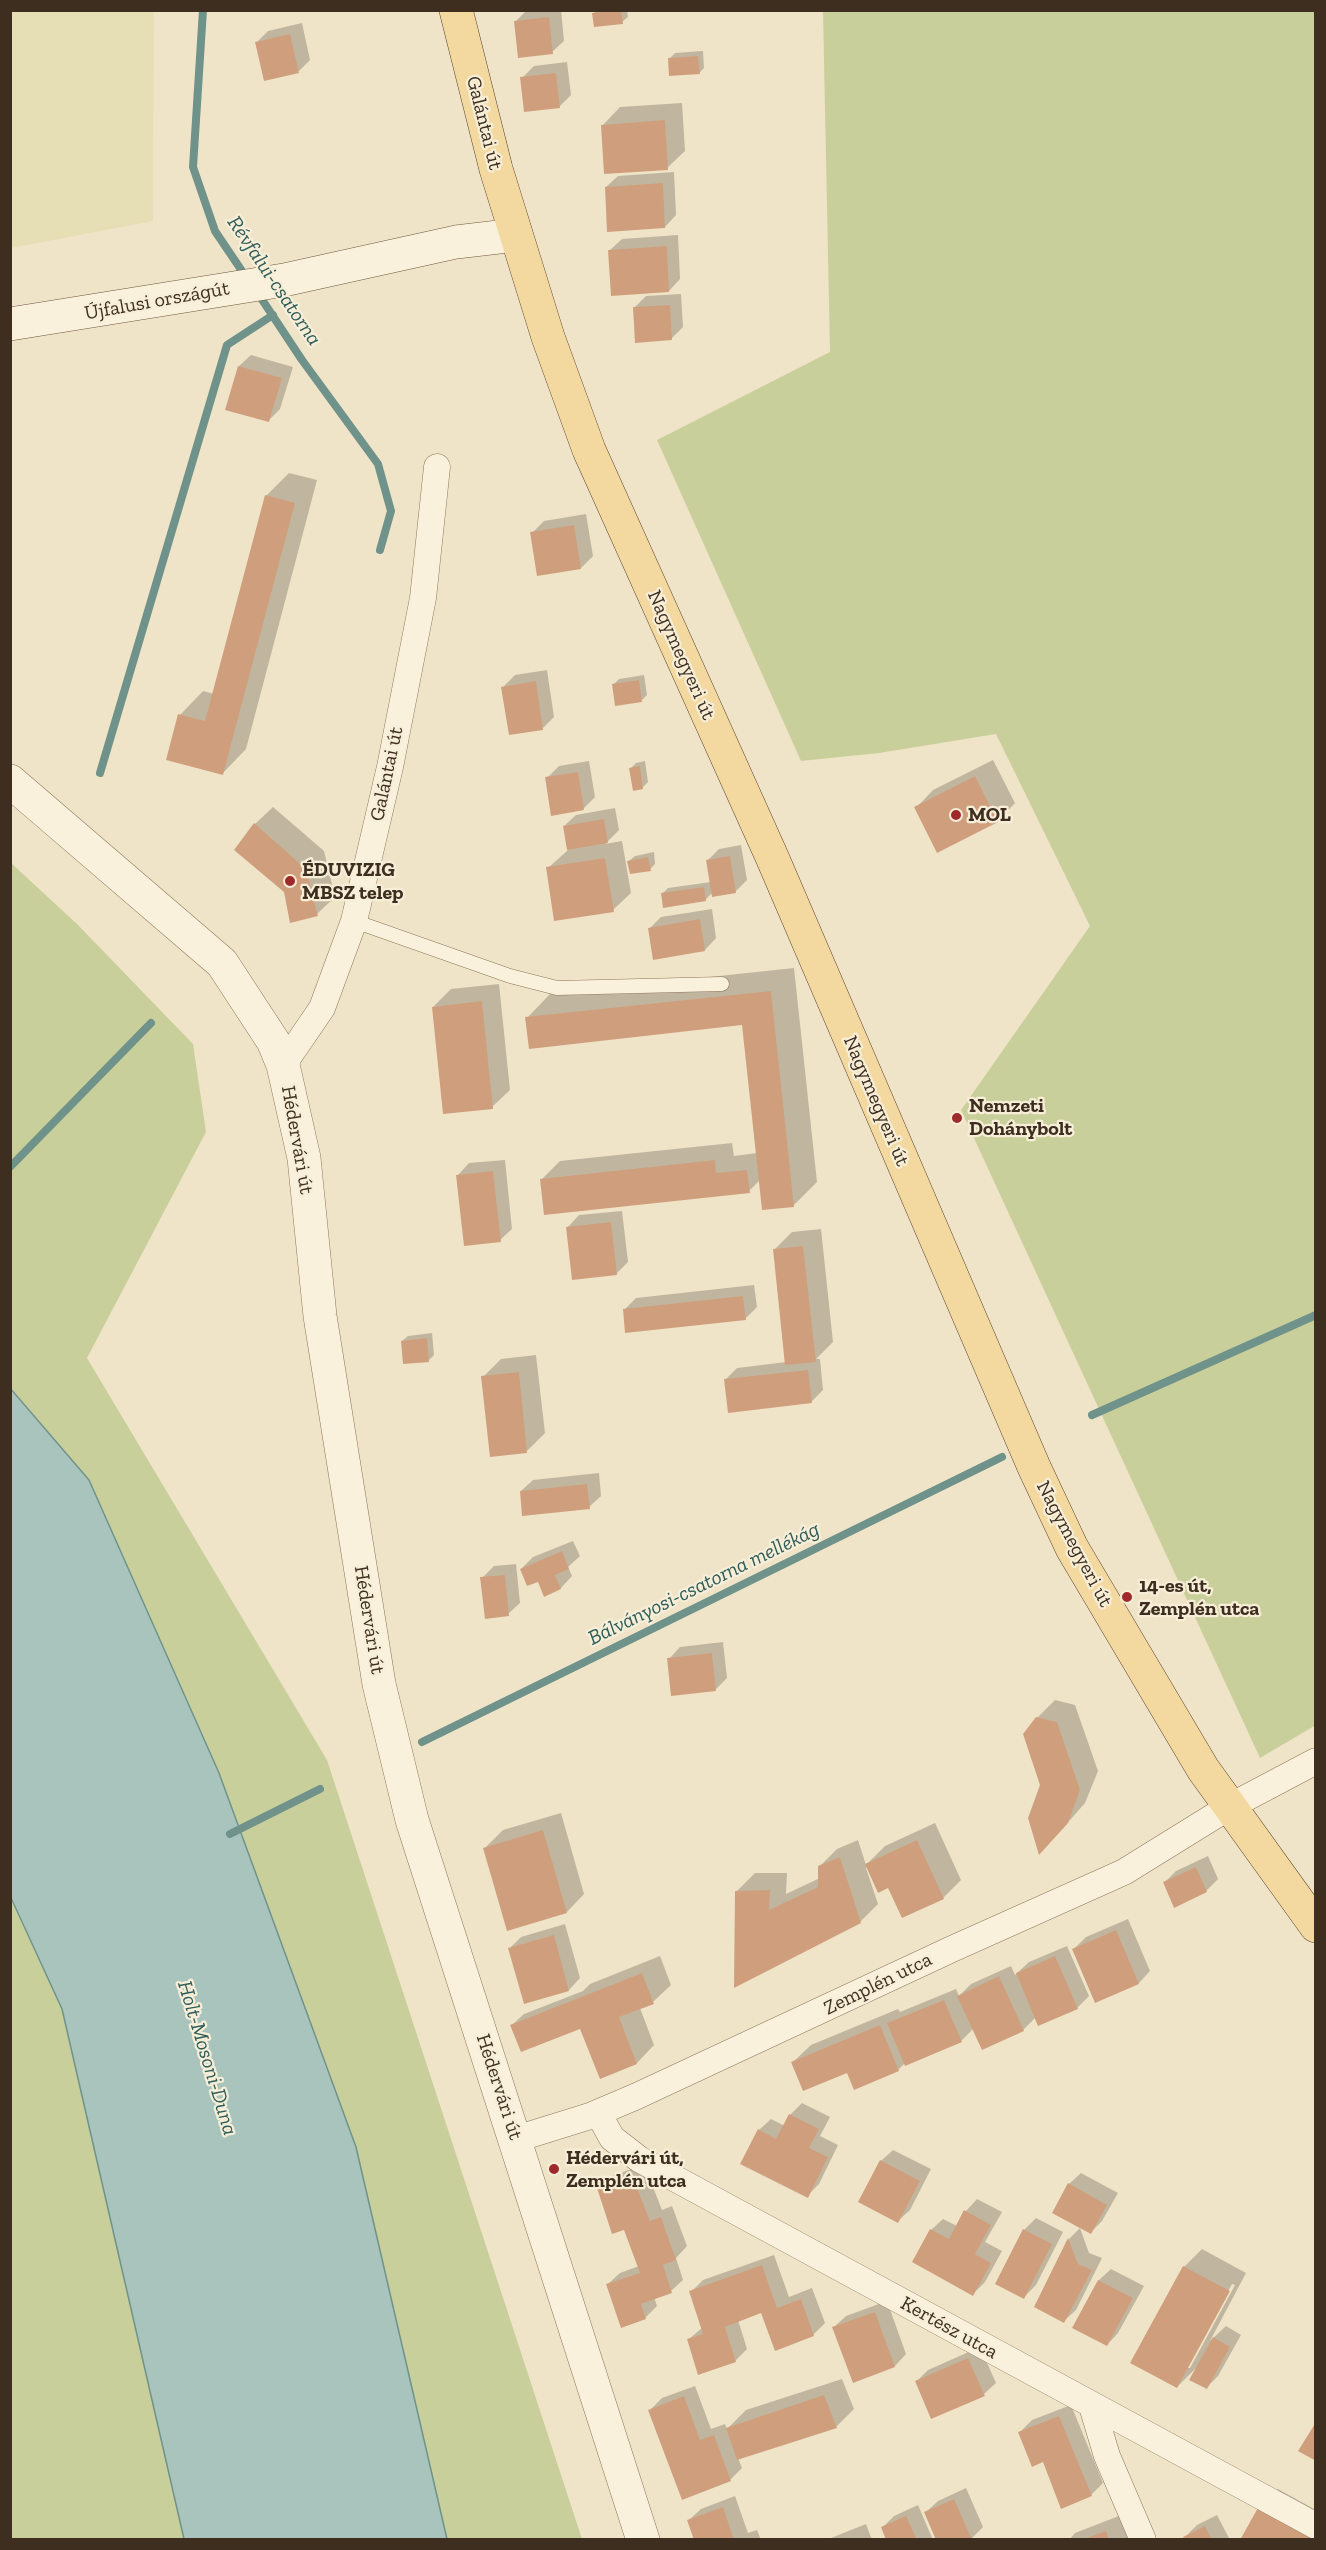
<!DOCTYPE html>
<html>
<head>
<meta charset="utf-8">
<style>
  body { margin:0 }
  #map { position:relative; width:1326px; height:2550px; overflow:hidden; background:#f0e4c8; font-family:"Zilla Slab",serif }
  canvas { display:block }
  .frame { position:absolute; inset:0; border:12px solid #3d2e20; pointer-events:none }
</style>
</head>
<body>
<div id="map">
<canvas width="1326" height="2550"></canvas>
<div class="frame"></div>
</div>
<script>
const c = document.querySelector('canvas').getContext('2d');
c.lineJoin = 'round';
function fill(path, color) { c.fillStyle = color; c.fill(path, 'evenodd'); }
function strokePath(path, color, width, dash) { c.strokeStyle = color; c.lineWidth = width; c.lineCap = dash ? 'butt' : 'round'; c.setLineDash(dash || []); c.stroke(path); }
function write(font, color, halo, rows, align = 'center') {
  c.font = font + ' "Zilla Slab",serif'; c.lineWidth = 4.5; c.setLineDash([]); c.textBaseline = 'middle'; c.strokeStyle = halo; c.fillStyle = color; for (const [text, x, y, turn = 0] of rows) {
    c.save(); c.translate(x, y); c.rotate((+turn || 0) * Math.PI / 180); c.textAlign = isNaN(turn) ? turn : align; if (halo) c.strokeText(text, 0, 0); c.fillText(text, 0, 0); c.restore();
  }
}
fill(new Path2D(`
  M 11,10 L 154,11 L 153,221 L 11,248 Z`), '#e6deb5');
fill(new Path2D(`
  M 823,11 L 1315,11 L 1316,1725 L 1260,1758 L 961,1110 L 1090,926 L 996,734 L 879,753 L 801,761 L 657,440 L 830,352 Z
  M 10,862 L 78,925 L 193,1044 L 206,1132 L 87,1358 L 327,1760 L 582,2539 L 447,2539 L 356,2147 L 219,1773 L 89,1480 L 11,1388 Z
  M 10,1898 L 62,2009 L 184,2539 L 11,2539 Z`), '#c9cf9b');
const water = new Path2D(`
  M 10,1388 L 89,1480 L 219,1773 L 356,2147 L 447,2539 L 184,2539 L 62,2009 L 11,1898 Z`);
fill(water, '#a9c4bc');
strokePath(water, '#6f938a', 1.5);
fill(new Path2D(`
  M 527,10 L 561,10 L 564,41 L 552,52 L 516,21 Z
  M 597,10 L 627,10 L 628,17 L 622,22 L 593,14 Z
  M 302,23 L 310,60 L 299,71 L 256,43 L 268,31 Z
  M 703,51 L 704,68 L 699,73 L 669,59 L 675,53 Z
  M 567,62 L 571,95 L 559,107 L 522,78 L 534,66 Z
  M 682,103 L 685,151 L 667,168 L 603,125 L 620,107 Z
  M 674,172 L 676,215 L 665,227 L 606,187 L 618,176 Z
  M 678,235 L 680,279 L 669,291 L 610,250 L 622,239 Z
  M 681,294 L 683,327 L 671,339 L 634,308 L 646,296 Z
  M 251,355 L 293,367 L 280,409 L 268,421 L 239,366 Z
  M 289,473 L 317,480 L 246,749 L 223,773 L 180,715 L 203,691 L 214,694 L 266,496 Z
  M 586,514 L 593,556 L 581,568 L 532,533 L 544,521 Z
  M 547,670 L 554,717 L 543,728 L 503,687 L 515,675 Z
  M 644,675 L 647,695 L 642,700 L 613,685 L 619,679 Z
  M 993,760 L 1015,803 L 998,821 L 916,808 L 933,790 Z
  M 589,761 L 595,797 L 583,809 L 547,778 L 559,766 Z
  M 645,761 L 648,782 L 643,787 L 631,768 L 636,763 Z
  M 273,807 L 324,851 L 335,897 L 317,914 L 285,892 L 236,850 L 255,824 Z
  M 615,808 L 619,830 L 605,844 L 622,841 L 631,893 L 613,910 L 548,868 L 568,850 L 564,826 L 576,815 Z
  M 741,845 L 747,880 L 735,892 L 713,892 L 705,900 L 662,894 L 668,888 L 711,882 L 708,860 L 719,849 Z
  M 654,852 L 655,864 L 650,869 L 629,861 L 635,856 Z
  M 712,909 L 716,938 L 705,950 L 649,929 L 661,917 Z
  M 794,968 L 817,1182 L 794,1205 L 763,1208 L 760,1180 L 749,1191 L 542,1179 L 560,1161 L 732,1143 L 734,1156 L 757,1153 L 743,1023 L 527,1018 L 550,994 Z
  M 499,984 L 510,1090 L 492,1107 L 433,1007 L 451,989 Z
  M 505,1160 L 512,1229 L 500,1240 L 458,1175 L 469,1163 Z
  M 622,1211 L 628,1262 L 616,1274 L 568,1227 L 579,1215 Z
  M 821,1229 L 833,1342 L 816,1359 L 820,1359 L 823,1390 L 811,1402 L 726,1379 L 737,1368 L 786,1362 L 774,1250 L 792,1232 Z
  M 754,1285 L 757,1307 L 745,1319 L 624,1310 L 636,1298 Z
  M 432,1333 L 434,1355 L 429,1360 L 402,1341 L 408,1336 Z
  M 536,1355 L 545,1433 L 527,1451 L 483,1377 L 501,1359 Z
  M 599,1473 L 601,1496 L 589,1507 L 521,1491 L 533,1480 Z
  M 573,1541 L 580,1556 L 568,1567 L 572,1576 L 561,1588 L 544,1595 L 538,1580 L 521,1569 L 533,1557 Z
  M 516,1564 L 520,1603 L 508,1614 L 482,1578 L 494,1566 Z
  M 723,1642 L 727,1678 L 715,1690 L 669,1659 L 680,1647 Z
  M 1055,1700 L 1075,1705 L 1098,1771 L 1085,1803 L 1056,1836 L 1041,1785 L 1037,1718 Z
  M 561,1813 L 584,1894 L 567,1912 L 485,1848 L 503,1830 Z
  M 935,1823 L 961,1880 L 943,1898 L 889,1886 L 868,1867 L 866,1868 L 878,1904 L 860,1922 L 736,1985 L 737,1891 L 755,1873 L 787,1873 L 786,1894 L 820,1878 L 819,1867 L 837,1849 L 858,1840 L 866,1865 L 885,1846 Z
  M 1208,1856 L 1218,1879 L 1206,1891 L 1165,1882 L 1176,1871 Z
  M 1128,1919 L 1150,1971 L 1139,1983 L 1096,2001 L 1074,1949 L 1086,1937 Z
  M 565,1924 L 580,1978 L 569,1990 L 509,1949 L 521,1937 Z
  M 1067,1946 L 1089,1996 L 1077,2008 L 1036,2017 L 1023,2030 L 974,2028 L 961,2041 L 905,2063 L 898,2070 L 848,2071 L 793,2062 L 811,2045 L 898,2009 L 900,2012 L 956,1989 L 959,1996 L 971,1984 L 1011,1966 L 1015,1975 L 1029,1962 Z
  M 660,1956 L 671,1985 L 653,2002 L 640,2008 L 654,2045 L 637,2063 L 600,2077 L 581,2026 L 512,2025 L 524,2014 L 583,1991 L 590,1984 Z
  M 802,2103 L 830,2117 L 820,2136 L 838,2145 L 819,2184 L 807,2196 L 759,2130 L 771,2119 L 785,2126 L 790,2115 Z
  M 893,2150 L 931,2169 L 910,2210 L 898,2221 L 881,2161 Z
  M 644,2164 L 662,2210 L 672,2206 L 687,2246 L 676,2258 L 683,2280 L 671,2291 L 654,2297 L 657,2306 L 645,2318 L 608,2284 L 620,2273 L 639,2266 L 625,2228 L 598,2189 L 610,2177 Z
  M 1081,2173 L 1118,2193 L 1102,2221 L 1091,2232 L 1069,2184 Z
  M 977,2199 L 1002,2212 L 985,2242 L 1002,2251 L 985,2282 L 973,2294 L 931,2230 L 943,2219 L 957,2226 L 966,2211 Z
  M 1036,2218 L 1063,2232 L 1036,2285 L 1024,2297 L 1024,2230 Z
  M 1080,2228 L 1089,2253 L 1102,2258 L 1076,2310 L 1064,2321 L 1036,2306 L 1069,2239 Z
  M 1202,2249 L 1246,2273 L 1210,2341 L 1226,2326 L 1241,2335 L 1218,2376 L 1207,2387 L 1198,2366 L 1177,2387 L 1184,2267 ZM 1232,2284 L 1235,2285 L 1190,2368 L 1187,2368 Z
  M 774,2255 L 789,2297 L 812,2288 L 825,2323 L 813,2335 L 762,2311 L 738,2320 L 747,2349 L 735,2361 L 688,2340 L 703,2327 L 691,2292 L 703,2280 Z
  M 1111,2269 L 1144,2286 L 1118,2333 L 1107,2345 L 1074,2327 L 1099,2280 Z
  M 887,2301 L 906,2354 L 895,2366 L 854,2381 L 834,2327 L 846,2316 Z
  M 980,2347 L 996,2383 L 984,2394 L 917,2381 L 928,2370 Z
  M 842,2379 L 854,2409 L 836,2427 L 738,2458 L 742,2468 L 730,2480 L 650,2410 L 662,2398 L 695,2386 L 711,2429 L 725,2424 L 727,2429 L 746,2410 Z
  M 1071,2405 L 1103,2483 L 1091,2495 L 1062,2507 L 1043,2460 L 1020,2432 L 1032,2420 Z
  M 966,2488 L 983,2527 L 971,2539 L 926,2512 L 938,2501 Z
  M 1278,2489 L 1316,2510 L 1316,2540 L 1242,2540 L 1261,2507 Z
  M 735,2496 L 748,2533 L 757,2530 L 761,2540 L 696,2540 L 689,2520 L 701,2509 Z
  M 918,2505 L 933,2540 L 888,2540 L 882,2528 L 894,2516 Z
  M 1124,2514 L 1134,2540 L 1069,2540 L 1075,2533 Z
  M 1217,2515 L 1230,2540 L 1186,2540 L 1185,2537 L 1197,2525 Z
  M 866,2524 L 872,2540 L 826,2540 Z`), '#0003');
strokePath(new Path2D(`
  M 203,10 L 193,167 L 215,231 L 246,277
  M 257,292 L 302,360 L 378,464 L 391,511 L 380,550
  M 100,773 L 227,345 L 273,315
  M 10,1167 L 151,1023
  M 1092,1415 L 1316,1315
  M 422,1742 L 1002,1457
  M 230,1834 L 320,1789`), '#6f938a', 8);
fill(new Path2D(`
  M 621,10 L 623,24 L 594,27 L 592,13 Z
  M 549,17 L 553,54 L 518,58 L 514,21 Z
  M 290,34 L 299,73 L 264,81 L 255,42 Z
  M 698,56 L 700,74 L 669,76 L 668,58 Z
  M 556,73 L 560,108 L 524,112 L 520,77 Z
  M 665,120 L 668,170 L 604,174 L 601,125 Z
  M 663,183 L 665,228 L 607,232 L 605,187 Z
  M 667,246 L 669,292 L 611,296 L 608,250 Z
  M 670,305 L 672,340 L 635,343 L 633,307 Z
  M 238,366 L 282,378 L 269,422 L 225,410 Z
  M 265,495 L 295,503 L 223,775 L 166,760 L 178,714 L 205,721 Z
  M 574,525 L 581,569 L 537,576 L 530,532 Z
  M 639,680 L 642,702 L 615,706 L 612,684 Z
  M 536,681 L 543,730 L 509,735 L 501,687 Z
  M 640,766 L 643,789 L 633,791 L 629,768 Z
  M 578,772 L 584,810 L 551,816 L 545,777 Z
  M 975,776 L 998,822 L 937,853 L 914,807 Z
  M 604,819 L 608,843 L 567,850 L 563,826 Z
  M 254,823 L 306,869 L 318,916 L 290,923 L 284,892 L 234,850 Z
  M 730,856 L 736,893 L 712,897 L 706,860 Z
  M 648,857 L 651,871 L 630,874 L 627,861 Z
  M 605,858 L 614,912 L 554,921 L 546,867 Z
  M 704,887 L 706,901 L 663,908 L 661,893 Z
  M 700,919 L 705,951 L 653,960 L 648,928 Z
  M 771,991 L 794,1207 L 762,1210 L 742,1025 L 529,1049 L 525,1017 Z
  M 482,1001 L 493,1109 L 443,1114 L 432,1007 Z
  M 715,1160 L 716,1173 L 747,1170 L 750,1193 L 544,1215 L 540,1179 Z
  M 493,1171 L 501,1242 L 464,1246 L 456,1175 Z
  M 611,1222 L 617,1275 L 572,1280 L 566,1227 Z
  M 803,1246 L 816,1362 L 785,1365 L 773,1249 Z
  M 743,1296 L 746,1320 L 625,1333 L 623,1309 Z
  M 427,1338 L 429,1362 L 403,1364 L 401,1341 Z
  M 808,1370 L 812,1403 L 728,1413 L 724,1379 Z
  M 519,1372 L 527,1453 L 490,1457 L 481,1376 Z
  M 587,1484 L 590,1509 L 522,1516 L 520,1491 Z
  M 562,1551 L 569,1569 L 555,1575 L 561,1589 L 544,1597 L 538,1582 L 527,1586 L 520,1569 Z
  M 505,1575 L 509,1616 L 485,1619 L 480,1577 Z
  M 712,1653 L 716,1691 L 671,1696 L 667,1658 Z
  M 1036,1717 L 1057,1722 L 1080,1790 L 1068,1823 L 1039,1855 L 1028,1818 L 1040,1785 L 1023,1734 Z
  M 543,1830 L 567,1913 L 507,1931 L 483,1848 Z
  M 917,1840 L 944,1899 L 902,1918 L 888,1888 L 878,1893 L 865,1864 Z
  M 840,1857 L 861,1923 L 734,1988 L 735,1891 L 770,1890 L 769,1910 L 818,1887 L 818,1866 Z
  M 1196,1867 L 1207,1892 L 1174,1908 L 1163,1882 Z
  M 1116,1930 L 1139,1984 L 1095,2003 L 1072,1949 Z
  M 554,1935 L 569,1991 L 524,2004 L 508,1948 Z
  M 1055,1956 L 1078,2009 L 1038,2026 L 1016,1973 Z
  M 642,1973 L 654,2004 L 619,2017 L 637,2064 L 600,2079 L 580,2029 L 521,2052 L 510,2025 Z
  M 999,1976 L 1024,2031 L 982,2050 L 957,1996 Z
  M 944,2000 L 962,2042 L 905,2066 L 887,2023 Z
  M 880,2025 L 899,2071 L 854,2090 L 847,2073 L 803,2091 L 791,2062 Z
  M 789,2114 L 819,2129 L 809,2148 L 828,2157 L 808,2198 L 740,2164 L 758,2129 L 776,2139 Z
  M 880,2160 L 920,2181 L 898,2223 L 858,2202 Z
  M 632,2175 L 650,2221 L 661,2217 L 676,2260 L 663,2265 L 672,2293 L 641,2304 L 646,2319 L 621,2328 L 606,2284 L 640,2273 L 624,2230 L 612,2234 L 597,2188 Z
  M 1068,2183 L 1107,2205 L 1091,2234 L 1052,2213 Z
  M 964,2210 L 991,2225 L 975,2254 L 991,2263 L 973,2296 L 912,2262 L 930,2229 L 949,2239 Z
  M 1023,2229 L 1052,2244 L 1024,2299 L 995,2284 Z
  M 1068,2238 L 1078,2264 L 1092,2270 L 1064,2323 L 1034,2307 Z
  M 762,2265 L 777,2308 L 801,2299 L 814,2336 L 775,2351 L 761,2313 L 725,2327 L 736,2362 L 698,2375 L 687,2339 L 703,2334 L 689,2291 Z
  M 1183,2266 L 1230,2291 L 1177,2388 L 1130,2363 Z
  M 1098,2280 L 1133,2298 L 1107,2346 L 1072,2328 Z
  M 875,2312 L 895,2367 L 853,2383 L 832,2327 Z
  M 1213,2337 L 1230,2347 L 1207,2389 L 1189,2380 Z
  M 968,2358 L 985,2396 L 931,2419 L 915,2381 Z
  M 824,2395 L 837,2428 L 737,2460 L 726,2428 Z
  M 684,2396 L 700,2440 L 714,2435 L 731,2481 L 682,2500 L 648,2410 Z
  M 1059,2416 L 1092,2496 L 1061,2509 L 1043,2462 L 1032,2467 L 1018,2432 Z
  M 1316,2422 L 1316,2461 L 1298,2451 Z
  M 954,2499 L 972,2540 L 936,2540 L 924,2512 Z
  M 1259,2506 L 1314,2537 L 1313,2540 L 1240,2540 Z
  M 723,2507 L 734,2540 L 694,2540 L 687,2520 Z
  M 906,2516 L 917,2540 L 886,2540 L 881,2527 Z
  M 1205,2526 L 1212,2540 L 1185,2540 L 1183,2537 Z
  M 1106,2531 L 1109,2540 L 1084,2540 L 1084,2539 Z`), '#cf9f7d');
const service = new Path2D(`
  M 354,921 L 510,976 L 557,988 L 722,984`);
const minor = new Path2D(`
  M 283,1065 L 322,1008 L 354,921 L 390,767 L 423,598 L 437,467
  M 598,2113 L 612,2138 L 639,2159 L 1316,2526
  M 516,2139 L 590,2116 L 637,2096 L 952,1949 L 1124,1872 L 1229,1807 L 1316,1761
  M 1092,2406 L 1107,2456 L 1143,2540`);
const tertiary = new Path2D(`
  M 10,781 L 222,963 L 273,1041 L 283,1065 L 304,1158 L 320,1316 L 379,1684 L 412,1820 L 643,2540`);
const secondary = new Path2D(`
  M 10,324 L 284,280 L 456,242 L 516,235`);
const primary = new Path2D(`
  M 456,10 L 496,169 L 548,337 L 589,450 L 772,857 L 1034,1467 L 1072,1548 L 1203,1769 L 1316,1926`);
strokePath(service, '#8d765c', 15);
strokePath(minor, '#8d765c', 27);
strokePath(tertiary, '#8d765c', 34);
strokePath(secondary, '#6f573f', 34);
strokePath(primary, '#5b4430', 34);
strokePath(service, '#faf1dc', 14);
strokePath(minor, '#faf1dc', 26);
strokePath(tertiary, '#faf1dc', 33);
strokePath(secondary, '#faf1dc', 33);
strokePath(primary, '#f3d9a0', 33);
for (const [x, y, r, color] of [
  [956,815,6,"#9e2a2b"],
  [290,881,6,"#9e2a2b"],
  [957,1118,6,"#9e2a2b"],
  [1127,1597,6,"#9e2a2b"],
  [554,2169,6,"#9e2a2b"]
]) { const dot = new Path2D(); dot.arc(x, y, r, 0, 2 * Math.PI); c.fillStyle = color; c.fill(dot); strokePath(dot, '#f7eed8', 2); }
write('20px', '#3d2e20', '#f7eed8', [
  ["Galántai út",484,123,76],
  ["Újfalusi országút",157,301,-10],
  ["Nagymegyeri út",681,655,66],
  ["Galántai út",387,774,-78],
  ["Nagymegyeri út",876,1101,67],
  ["Hédervári út",297,1140,80],
  ["Nagymegyeri út",1074,1544,62],
  ["Hédervári út",369,1620,81],
  ["Zemplén utca",878,1984,-26],
  ["Hédervári út",499,2087,72],
  ["Kertész utca",949,2328,29]
]);
write('bold 20px', '#3d2e20', '#f7eed8', [
  ["MOL",968,815],
  ["ÉDUVIZIG",302,870],
  ["MBSZ telep",302,893],
  ["Nemzeti",969,1106],
  ["Dohánybolt",969,1129],
  ["14-es út,",1139,1586],
  ["Zemplén utca",1139,1609],
  ["Hédervári út,",566,2158],
  ["Zemplén utca",566,2181]
], 'left');
write('italic 21px', '#2f5d5a', '#f7eed8', [
  ["Révfalui-csatorna",274,281,56],
  ["Bálványosi-csatorna mellékág",704,1584,-26],
  ["Holt-Mosoni-Duna",207,2058,73]
]);
</script>
</body>
</html>
